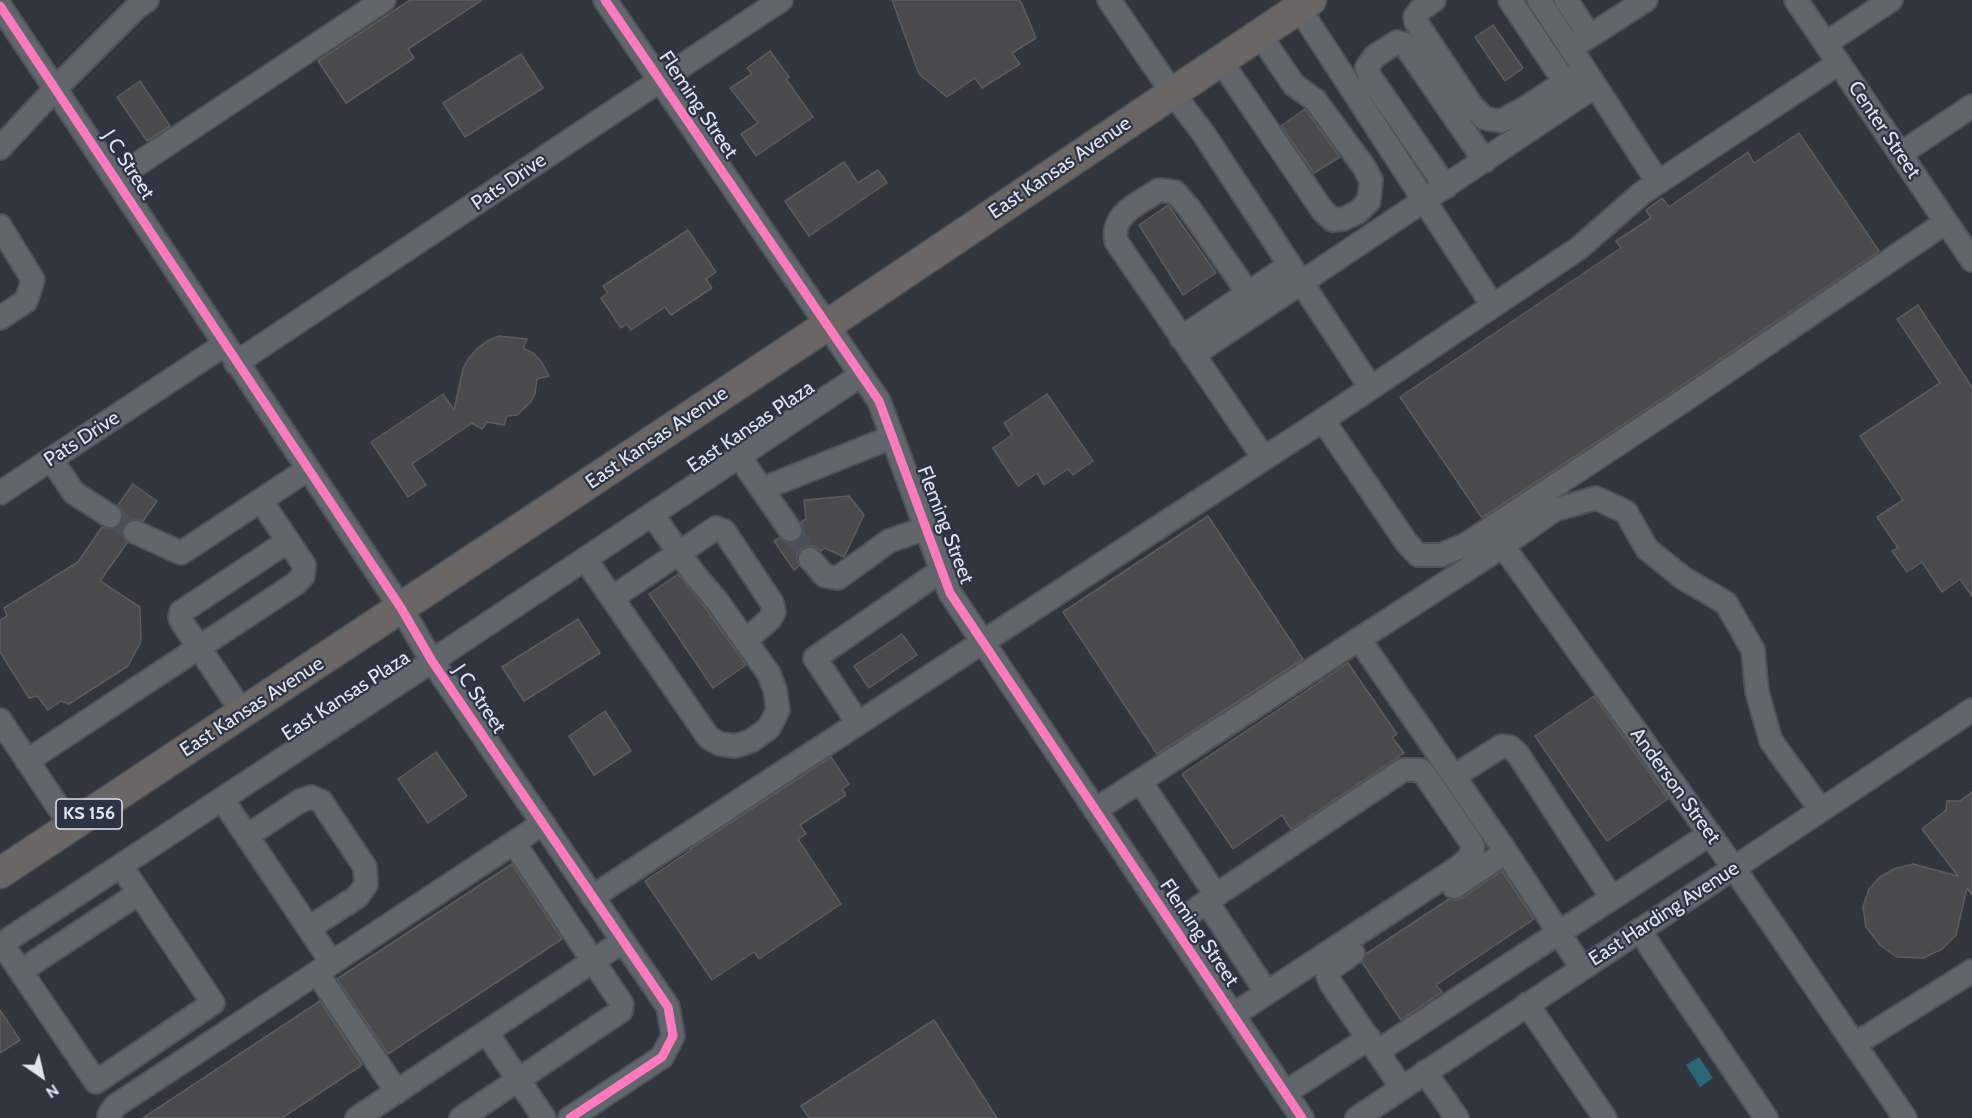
<!DOCTYPE html>
<html>
<head>
<meta charset="utf-8">
<style>
  body { margin:0 }
  #map { position:relative; width:1972px; height:1118px; overflow:hidden; background:#31353e; font-family:Cabin,sans-serif }
  canvas { display:block }
  .north { position:absolute; left:12px; top:1046px; width:60px; height:60px; -webkit-text-stroke:4px #2c3343; paint-order:stroke; rotate:146deg; font-size:16px; font-weight:700; line-height:24px; text-align:center; color:#e0e5ef }
  .north::after { content:''; display:block; margin:auto; width:21px; height:27px; background:#e0e5ef; clip-path:polygon(50% 0,100% 100%,50% 72%,0 100%) }
</style>
</head>
<body>
<div id="map">
<canvas width="1972" height="1118"></canvas>
<div class="north">N</div>
</div>
<script>
const c = document.querySelector('canvas').getContext('2d');
c.lineJoin = 'round';
function fill(path, color) { c.fillStyle = color; c.fill(path, 'evenodd'); }
function strokePath(path, color, width, dash) { c.strokeStyle = color; c.lineWidth = width; c.lineCap = dash ? 'butt' : 'round'; c.setLineDash(dash || []); c.stroke(path); }
function write(font, color, halo, rows, align = 'center') {
  c.font = font + ' Cabin,sans-serif'; c.lineWidth = 4.5; c.setLineDash([]); c.textBaseline = 'middle'; c.strokeStyle = halo; c.fillStyle = color; for (const [text, x, y, turn = 0] of rows) {
    c.save(); c.translate(x, y); c.rotate((+turn || 0) * Math.PI / 180); c.textAlign = isNaN(turn) ? turn : align; if (halo) c.strokeText(text, 0, 0); c.fillText(text, 0, 0); c.restore();
  }
}
fill(new Path2D(`
  M 1699,1057 L 1713,1078 L 1700,1087 L 1686,1065 Z`), '#2b6777');
const building = new Path2D(`
  M 410,0 L 482,0 L 408,49 L 414,58 L 346,103 L 318,61 Z
  M 892,0 L 1019,0 L 1022,4 L 1036,38 L 1012,53 L 1020,64 L 982,88 L 975,78 L 947,97 L 919,74 Z
  M 1493,25 L 1523,68 L 1505,81 L 1475,37 Z
  M 770,51 L 789,77 L 786,79 L 813,117 L 756,156 L 741,134 L 758,123 L 730,88 L 752,74 L 747,68 Z
  M 521,54 L 543,88 L 465,137 L 443,103 Z
  M 140,81 L 170,126 L 147,141 L 117,97 Z
  M 1305,109 L 1340,157 L 1314,173 L 1281,126 Z
  M 1799,133 L 1879,251 L 1675,390 L 1482,518 L 1400,397 L 1621,248 L 1616,241 L 1651,218 L 1646,210 L 1662,198 L 1669,207 L 1748,152 L 1754,163 Z
  M 844,162 L 858,183 L 878,170 L 887,183 L 809,236 L 785,201 Z
  M 1168,205 L 1216,273 L 1183,295 L 1139,225 Z
  M 688,230 L 716,272 L 706,279 L 712,288 L 671,315 L 665,307 L 631,330 L 627,324 L 621,328 L 601,298 L 608,293 L 603,286 Z
  M 1918,305 L 1972,387 L 1972,596 L 1960,579 L 1942,592 L 1922,562 L 1907,572 L 1892,551 L 1898,548 L 1877,517 L 1903,500 L 1860,436 L 1940,383 L 1897,319 Z
  M 499,336 L 527,339 L 523,348 L 533,353 L 541,361 L 549,376 L 537,379 L 535,394 L 530,403 L 517,415 L 507,416 L 504,425 L 487,422 L 482,429 L 472,423 L 412,464 L 426,485 L 408,497 L 371,442 L 443,394 L 454,410 L 463,369 L 468,359 L 477,349 L 487,341 Z
  M 1047,394 L 1093,461 L 1073,475 L 1068,469 L 1044,485 L 1037,473 L 1018,486 L 993,448 L 1012,435 L 1004,423 Z
  M 133,484 L 157,501 L 143,521 L 133,519 L 128,521 L 123,526 L 122,534 L 127,543 L 100,581 L 140,607 L 141,642 L 128,666 L 69,704 L 61,701 L 48,710 L 37,696 L 29,698 L 0,652 L 0,620 L 7,616 L 4,608 L 78,562 L 102,527 L 110,529 L 121,524 L 123,516 L 118,505 Z
  M 849,496 L 864,515 L 844,557 L 825,548 L 821,551 L 815,546 L 807,546 L 801,549 L 797,554 L 797,561 L 799,566 L 794,570 L 774,541 L 779,538 L 785,542 L 792,543 L 797,541 L 802,536 L 803,530 L 801,522 L 806,519 L 804,500 Z
  M 1208,516 L 1303,659 L 1157,754 L 1063,612 Z
  M 678,574 L 706,609 L 746,665 L 713,688 L 649,594 Z
  M 578,619 L 600,653 L 524,701 L 502,667 Z
  M 902,634 L 917,655 L 869,688 L 854,666 Z
  M 1348,663 L 1397,734 L 1392,737 L 1404,753 L 1291,829 L 1282,815 L 1233,849 L 1182,774 Z
  M 1594,696 L 1668,799 L 1607,841 L 1535,736 Z
  M 605,711 L 631,751 L 594,775 L 569,736 Z
  M 436,752 L 467,796 L 428,823 L 398,779 Z
  M 831,757 L 849,784 L 842,789 L 846,795 L 800,825 L 806,834 L 798,839 L 841,904 L 759,959 L 754,952 L 712,980 L 645,881 L 691,850 L 690,849 Z
  M 1972,792 L 1972,895 L 1967,888 L 1956,935 L 1942,949 L 1923,958 L 1897,957 L 1881,946 L 1866,927 L 1863,907 L 1869,889 L 1880,877 L 1894,869 L 1913,864 L 1958,876 L 1922,829 L 1946,810 L 1947,801 L 1960,801 Z
  M 512,864 L 562,939 L 388,1054 L 337,979 Z
  M 1502,871 L 1534,919 L 1436,985 L 1442,992 L 1401,1020 L 1362,962 L 1366,954 L 1449,899 L 1456,900 L 1462,898 Z
  M 320,1001 L 362,1065 L 282,1118 L 143,1118 Z
  M 0,1010 L 20,1040 L 0,1053 Z
  M 934,1020 L 997,1118 L 809,1118 L 801,1106 Z`);
fill(building, '#4a4a4c');
strokePath(building, '#5d5c5e', 1.5);
strokePath(new Path2D(`
  M 110,516 L 135,532
  M 790,530 L 810,559`), '#4b4f59', 22, [22, 11]);
const minor = new Path2D(`
  M 605,0 L 879,401 L 950,593 L 1302,1118
  M 1109,0 L 1172,92 L 1203,133 L 1371,388
  M 1434,0 L 1419,11 L 1415,17 L 1416,22 L 1472,106 L 1484,118 L 1501,121 L 1522,110 L 1584,70
  M 1510,0 L 1565,82
  M 1539,0 L 1658,182
  M 1566,0 L 1590,36
  M 1796,0 L 1972,260
  M 0,6 L 401,608 L 432,661 L 668,1007 L 673,1036 L 662,1057 L 570,1118
  M 1299,8 L 1493,306
  M 1826,43 L 1891,0
  M 1571,48 L 1646,0
  M 1220,60 L 1323,211 L 1333,220 L 1343,219 L 1358,212 L 1369,201 L 1371,180 L 1364,167 L 1315,100 L 1294,85 L 1259,34
  M 0,148 L 56,88 L 137,7 L 147,0
  M 1900,154 L 1972,106
  M 115,179 L 384,0
  M 1446,187 L 1370,77 L 1367,67 L 1375,56 L 1397,42 L 1404,44 L 1485,161
  M 0,226 L 33,280 L 26,301 L 0,318
  M 1248,293 L 1189,208 L 1175,192 L 1159,190 C 1140,203 1111,213 1116,241 L 1264,458
  M 1181,338 L 1290,265
  M 1193,355 L 1595,86
  M 236,363 L 781,0
  M 1323,420 L 1406,542 L 1418,555 L 1441,555 L 1465,545 L 1683,401 L 1946,222
  M 739,456 L 790,530
  M 51,459 L 74,493 L 110,516
  M 762,489 L 892,437
  M 0,493 L 224,345
  M 135,532 L 181,553 L 308,469
  M 1503,546 L 1734,868 L 1905,1118
  M 585,559 L 709,738 L 720,744 L 735,746 L 751,741 L 769,728 L 778,710 L 775,690 L 769,674 L 717,601 L 694,574 L 652,514
  M 810,559 L 825,576 L 838,578 L 889,541 L 926,528
  M 612,598 L 716,528 L 724,531 L 772,603 L 774,612 L 770,619 L 745,641
  M 1359,639 L 1506,852 L 1582,968
  M 243,713 L 183,624 L 180,618 L 181,612 L 288,541
  M 0,720 L 71,826
  M 858,723 L 815,658 L 942,570
  M 27,761 L 295,584 L 303,576 L 304,565 L 261,501
  M 1454,776 L 1502,746 L 1510,747 L 1517,753 L 1612,898
  M 1140,781 L 1216,895
  M 222,799 L 332,963
  M 1095,810 L 1503,546 L 1554,510 L 1596,498 L 1626,512 L 1647,549 L 1683,578 L 1726,603 L 1753,650 L 1757,692 L 1771,741 L 1821,810
  M 247,836 L 300,801 L 311,797 L 321,801 L 365,867 L 366,885 L 357,897 L 309,928
  M 1454,887 L 1506,852
  M 592,897 L 1323,420 L 1579,248 L 1642,193 L 1839,63
  M 1207,902 L 1267,993
  M 1173,926 L 1216,895 L 1403,770 L 1420,770 L 1425,775 L 1469,839 L 1473,846 L 1470,857 L 1459,867 L 1233,1015
  M 1639,930 L 1766,1118
  M 2,944 L 96,1082 L 213,1003 L 121,866
  M 0,945 L 432,661 L 861,375
  M 1353,953 L 1329,970 L 1328,977 L 1332,985 L 1402,1088
  M 21,971 L 139,893
  M 317,973 L 397,1092
  M 1527,1004 L 1605,1118
  M 487,1033 L 544,1118
  M 1855,1044 L 1972,971
  M 1378,1051 L 1710,834
  M 1425,1072 L 1457,1118
  M 1285,1093 L 1369,1038
  M 110,1118 L 109,1115 L 115,1106 L 542,824
  M 357,1118 L 623,941
  M 461,1118 L 621,1011 L 622,1004 L 514,843
  M 1357,1118 L 1972,710`);
const major = new Path2D(`
  M 0,873 L 826,326 L 1311,0`);
strokePath(minor, '#4e5259', 26);
strokePath(major, '#4e5259', 33);
strokePath(minor, '#61656c', 22);
strokePath(major, '#696665', 30);
strokePath(new Path2D(`
  M 605,0 L 879,401 L 950,593 L 1302,1118
  M 0,6 L 401,608 L 432,661 L 668,1007 L 673,1036 L 662,1057 L 570,1118`), '#fd7abc', 9);
for (const [x, y, w] of [
  [89,814,66]
]) { const box = new Path2D(); box.roundRect(x - w / 2, y - 15, w, 30, 4.5); c.fillStyle = '#2c3343'; c.fill(box); strokePath(box, '#e0e5ef', 1.5); }
write('bold 18px', '#e0e5ef', null, [
  ["KS 156",89,814]
]);
write('20px', '#e0e5ef', '#2c3343', [
  ["Fleming Street",698,105,56],
  ["Center Street",1884,130,56],
  ["J C Street",128,165,57],
  ["East Kansas Avenue",1060,168,-34],
  ["Pats Drive",509,182,-34],
  ["East Kansas Plaza",751,427,-34],
  ["East Kansas Avenue",657,438,-34],
  ["Pats Drive",82,439,-33],
  ["Fleming Street",945,525,69],
  ["East Kansas Plaza",346,696,-33],
  ["J C Street",479,699,56],
  ["East Kansas Avenue",252,707,-33],
  ["Anderson Street",1675,786,54],
  ["East Harding Avenue",1664,914,-33],
  ["Fleming Street",1199,933,56]
]);
</script>
</body>
</html>
